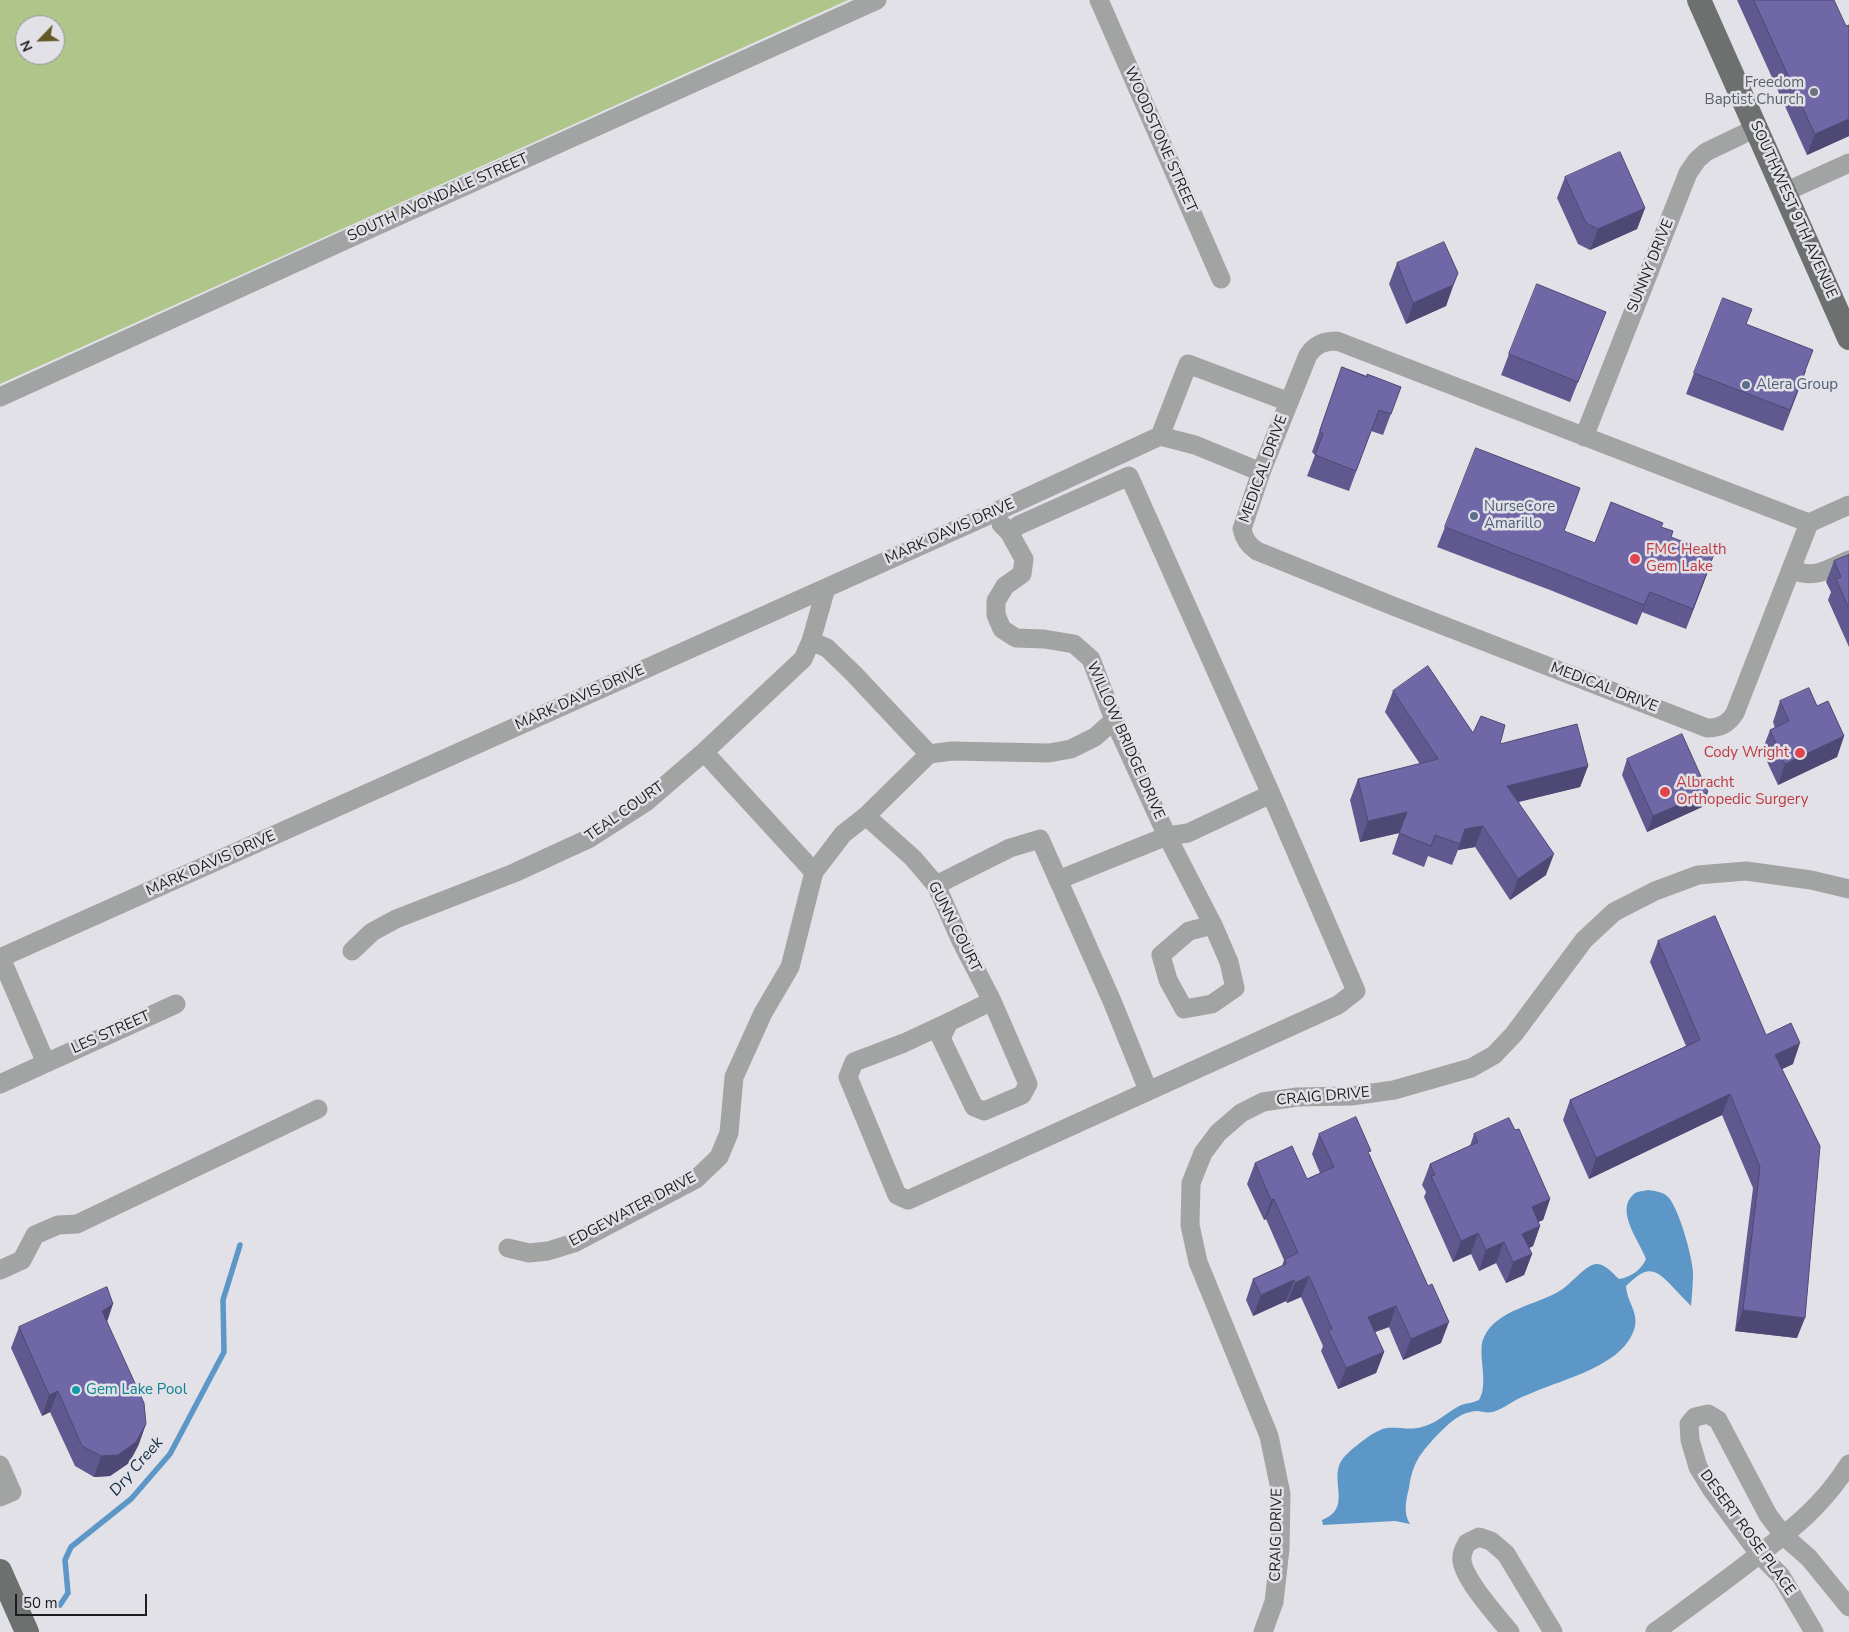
<!DOCTYPE html>
<html>
<head>
<meta charset="utf-8">
<style>
  body { margin:0 }
  #map { position:relative; width:1849px; height:1632px; overflow:hidden; background:#e2e1e7; font-family:"Nunito Sans",sans-serif }
  canvas { display:block }
  .north { position:absolute; left:15px; top:15px; width:50px; height:50px; box-sizing:border-box; background:#e2e1e7; border:1px solid #949397; border-radius:50%; rotate:246deg; font-size:14px; font-weight:700; line-height:20px; text-align:center; color:#1e1e20 }
  .north::after { content:''; display:block; margin:auto; width:18px; height:22px; background:#645825; clip-path:polygon(50% 0,100% 100%,50% 72%,0 100%) }
  .scale { position:absolute; left:15px; top:1594px; width:132px; height:22px; box-sizing:border-box; border:2px solid #1e1e20; border-top:0; padding-left:6px; font-size:15px; line-height:18px; white-space:nowrap; color:#1e1e20; -webkit-text-stroke:4px #e2e1e7; paint-order:stroke }
</style>
</head>
<body>
<div id="map">
<canvas width="1849" height="1632"></canvas>
<div class="north">N</div>
<div class="scale">50 m</div>
</div>
<script>
const c = document.querySelector('canvas').getContext('2d');
c.lineJoin = 'round';
function fill(path, color) { c.fillStyle = color; c.fill(path, 'evenodd'); }
function strokePath(path, color, width, dash) { c.strokeStyle = color; c.lineWidth = width; c.lineCap = dash ? 'butt' : 'round'; c.setLineDash(dash || []); c.stroke(path); }
function write(font, color, halo, rows, align = 'center') {
  c.font = font + ' "Nunito Sans",sans-serif'; c.lineWidth = 5; c.setLineDash([]); c.textBaseline = 'middle'; c.strokeStyle = halo; c.fillStyle = color; for (const [text, x, y, turn = 0] of rows) {
    c.save(); c.translate(x, y); c.rotate((+turn || 0) * Math.PI / 180); c.textAlign = isNaN(turn) ? turn : align; if (halo) c.strokeText(text, 0, 0); c.fillText(text, 0, 0); c.restore();
  }
}
fill(new Path2D(`
  M 0,0 L 848,0 L 0,384 ZM 25,25 L 55,25 L 55,55 L 25,55 Z`), '#afc58a');
fill(new Path2D(`
  M 1648,1190 C 1656,1191 1664,1192 1669,1198 C 1679,1210 1692,1255 1693,1272 C 1693,1283 1692,1295 1691,1306 C 1683,1298 1676,1290 1669,1283 C 1651,1264 1643,1270 1626,1286 C 1627,1306 1645,1316 1629,1340 C 1611,1369 1557,1381 1527,1395 C 1515,1399 1505,1408 1493,1412 C 1487,1413 1483,1412 1478,1411 C 1473,1411 1464,1413 1460,1416 C 1449,1421 1424,1448 1418,1459 C 1413,1467 1410,1479 1409,1488 C 1406,1500 1403,1513 1410,1524 L 1395,1521 L 1323,1525 L 1322,1520 C 1356,1507 1324,1476 1346,1455 C 1354,1447 1376,1429 1387,1428 C 1400,1427 1412,1431 1425,1426 C 1438,1422 1449,1411 1461,1405 C 1467,1403 1473,1403 1479,1400 C 1481,1396 1483,1391 1483,1386 C 1485,1373 1478,1349 1484,1337 C 1497,1309 1538,1305 1561,1290 C 1570,1285 1587,1263 1597,1264 C 1606,1264 1613,1274 1619,1279 C 1630,1278 1642,1269 1646,1259 C 1640,1242 1614,1210 1634,1194 C 1637,1191 1644,1191 1648,1190 Z`), '#5c97c7');
strokePath(new Path2D(`
  M 60,1605 L 68,1593 L 65,1560 L 71,1547 L 131,1499 L 170,1454 L 224,1352 L 223,1300 L 240,1245`), '#5c97c7', 5.5);
strokePath(new Path2D(`
  M 1099,0 L 1221,279
  M 1785,192 L 1849,163
  M 0,397 L 387,221 L 877,0
  M 1160,436 L 1188,364 L 1289,402
  M 1584,437 L 1688,173 L 1697,160 L 1706,152 L 1756,128
  M 1809,523 L 1337,341 C 1324,341 1316,344 1308,355 L 1261,472 L 1242,529 C 1244,539 1248,545 1257,551 L 1393,606 L 1707,728 C 1720,728 1728,724 1735,713 L 1809,523 L 1849,505
  M 1001,524 L 1009,532 L 1024,559 L 1022,574 L 1005,586 L 996,601 L 996,615 L 1002,629 L 1016,638 L 1044,639 L 1074,644 L 1091,659 L 1114,720 L 1167,836 L 1213,925 L 1229,962 L 1235,988 L 1212,1004 L 1184,1009 L 1168,980 L 1161,955 L 1189,931 L 1213,925
  M 1791,570 C 1817,579 1826,570 1849,560
  M 811,641 L 827,648 L 854,674 L 929,754
  M 704,752 L 814,872
  M 866,816 L 913,858 L 936,885 L 961,941 L 992,1001 L 1028,1084 L 1022,1095 L 984,1111 L 974,1107 L 941,1038 L 949,1022 L 992,1001
  M 1058,880 L 1167,836 L 1188,833 L 1271,794
  M 936,885 L 1010,848 L 1040,839 L 1112,1001 L 1148,1090
  M 352,951 L 372,932 L 396,919 L 514,873 L 590,838 L 646,802 L 704,752 L 803,659 L 811,641 L 826,588
  M 0,958 L 991,514 L 1160,436 L 1195,445 L 1261,472
  M 949,1022 L 904,1043 L 854,1062 L 848,1077 L 897,1195 L 908,1200 L 1338,1005 L 1356,991 L 1271,794 L 1129,476 L 1019,525 L 1009,532
  M 46,1063 L 176,1004
  M 0,1084 L 46,1063 L 1,958
  M 508,1248 L 529,1253 L 548,1251 L 574,1243 L 696,1179 L 719,1157 L 729,1133 L 734,1077 L 763,1013 L 790,967 L 814,872 L 843,834 L 866,816 L 929,754 L 952,751 L 1049,753 L 1071,749 L 1095,737 L 1114,720
  M 0,1270 L 22,1260 L 35,1235 L 58,1225 L 77,1224 L 318,1109
  M 0,1465 L 12,1492 L 0,1497
  M 1263,1632 L 1274,1602 L 1280,1549 L 1281,1494 L 1269,1436 L 1198,1262 L 1190,1225 L 1191,1183 L 1203,1153 L 1218,1133 L 1241,1113 L 1263,1102 L 1297,1097 L 1351,1096 L 1394,1090 L 1471,1068 L 1494,1055 L 1514,1034 L 1584,940 L 1614,912 L 1655,891 L 1698,875 L 1746,871 L 1811,880 L 1849,889
  M 1510,1632 C 1497,1616 1465,1581 1462,1561 C 1461,1554 1464,1549 1467,1543 L 1479,1537 L 1491,1541 L 1506,1554 L 1553,1632
  M 1655,1632 C 1689,1607 1724,1582 1757,1556 C 1795,1527 1823,1505 1849,1464
  M 1814,1632 L 1781,1576 L 1759,1554 L 1712,1490 L 1698,1467 L 1690,1440 L 1689,1424 L 1695,1417 L 1708,1414 L 1718,1420 L 1768,1515 L 1784,1536 L 1809,1558 L 1849,1607`), '#a2a4a4', 19);
strokePath(new Path2D(`
  M 1699,0 L 1849,338
  M 0,1571 L 27,1632`), '#6c716f', 24);
fill(new Path2D(`
  M 1737,0 L 1834,0 L 1849,136 L 1807,155 Z
  M 1565,177 L 1645,208 L 1637,229 L 1590,250 L 1578,244 L 1557,198 Z
  M 1397,263 L 1458,273 L 1446,306 L 1406,324 L 1389,284 Z
  M 1746,324 L 1806,371 L 1783,431 L 1686,394 L 1694,373 Z
  M 1598,332 L 1570,402 L 1501,375 L 1509,354 Z
  M 1342,367 L 1367,376 L 1401,387 L 1383,435 L 1371,431 L 1349,491 L 1307,476 L 1315,455 L 1312,452 Z
  M 1445,527 L 1595,543 L 1661,527 L 1707,574 L 1686,629 L 1642,612 L 1637,625 L 1550,590 L 1437,547 Z
  M 1849,555 L 1849,647 L 1828,600 L 1831,592 L 1826,582 L 1834,561 Z
  M 1393,691 L 1473,733 L 1500,744 L 1588,766 L 1580,787 L 1519,802 L 1546,875 L 1510,900 L 1475,847 L 1458,850 L 1452,865 L 1428,856 L 1424,867 L 1392,854 L 1399,833 L 1360,842 L 1350,800 L 1358,779 L 1420,764 L 1385,712 Z
  M 1780,701 L 1817,706 L 1844,736 L 1837,757 L 1778,785 L 1762,751 L 1770,730 L 1775,728 L 1773,722 Z
  M 1627,759 L 1702,807 L 1647,832 L 1622,775 Z
  M 1658,941 L 1766,1035 L 1793,1064 L 1782,1069 L 1797,1338 L 1735,1331 L 1753,1188 L 1722,1115 L 1589,1179 L 1563,1120 L 1570,1100 L 1686,1046 L 1650,962 Z
  M 1515,1130 L 1550,1199 L 1543,1220 L 1538,1222 L 1540,1226 L 1533,1246 L 1529,1248 L 1532,1254 L 1524,1275 L 1506,1283 L 1496,1263 L 1479,1271 L 1471,1254 L 1453,1262 L 1424,1197 L 1426,1192 L 1422,1185 L 1430,1164 L 1470,1146 L 1474,1134 Z
  M 1319,1134 L 1370,1155 L 1441,1343 L 1403,1360 L 1389,1327 L 1375,1332 L 1384,1352 L 1376,1373 L 1338,1389 L 1321,1351 L 1323,1346 L 1301,1297 L 1287,1303 L 1286,1301 L 1253,1316 L 1246,1300 L 1253,1279 L 1282,1266 L 1284,1260 L 1266,1219 L 1264,1220 L 1247,1184 L 1255,1163 L 1307,1179 L 1320,1173 L 1312,1154 Z
  M 107,1321 L 139,1444 L 129,1463 L 110,1476 L 94,1477 L 75,1466 L 50,1412 L 42,1416 L 11,1348 L 19,1327 Z`), '#60598f');
fill(new Path2D(`
  M 1849,119 L 1849,136 L 1807,155 L 1815,134 Z
  M 1645,208 L 1637,229 L 1590,250 L 1598,229 Z
  M 1453,285 L 1446,306 L 1406,324 L 1413,303 Z
  M 1714,554 L 1707,574 L 1686,629 L 1693,609 Z
  M 1650,592 L 1642,612 L 1637,625 L 1644,605 Z
  M 1844,736 L 1837,757 L 1778,785 L 1785,764 Z
  M 1588,766 L 1580,787 L 1500,806 L 1507,786 Z
  M 1708,792 L 1702,807 L 1647,832 L 1653,816 Z
  M 1407,812 L 1399,833 L 1360,842 L 1368,821 Z
  M 1483,826 L 1475,847 L 1458,850 L 1465,829 Z
  M 1554,854 L 1546,875 L 1510,900 L 1518,879 Z
  M 1800,1043 L 1793,1064 L 1767,1076 L 1775,1055 Z
  M 1730,1094 L 1722,1115 L 1589,1179 L 1596,1158 Z
  M 1274,1199 L 1266,1219 L 1264,1220 L 1271,1200 Z
  M 1550,1199 L 1543,1220 L 1524,1228 L 1532,1207 Z
  M 1540,1226 L 1533,1246 L 1515,1255 L 1522,1234 Z
  M 1478,1233 L 1471,1254 L 1453,1262 L 1461,1241 Z
  M 1504,1242 L 1496,1263 L 1479,1271 L 1486,1250 Z
  M 1532,1254 L 1524,1275 L 1506,1283 L 1513,1262 Z
  M 1309,1276 L 1301,1297 L 1287,1303 L 1295,1283 Z
  M 1294,1280 L 1286,1301 L 1253,1316 L 1261,1295 Z
  M 113,1304 L 106,1325 L 102,1311 Z
  M 1396,1306 L 1389,1327 L 1361,1337 L 1368,1317 Z
  M 1743,1310 L 1805,1318 L 1797,1338 L 1735,1331 Z
  M 1449,1322 L 1441,1343 L 1403,1360 L 1411,1339 Z
  M 1384,1352 L 1376,1373 L 1338,1389 L 1346,1368 Z
  M 58,1391 L 50,1412 L 42,1416 L 49,1395 Z
  M 146,1424 L 139,1444 L 129,1463 L 110,1476 L 94,1477 L 101,1456 Z`), '#4e4974');
const building = new Path2D(`
  M 1754,0 L 1834,0 L 1846,26 L 1849,25 L 1849,119 L 1815,134 Z
  M 1620,152 L 1645,208 L 1598,229 L 1586,223 L 1565,177 Z
  M 1444,242 L 1458,273 L 1453,285 L 1413,303 L 1397,263 Z
  M 1537,284 L 1606,312 L 1578,382 L 1509,354 Z
  M 1723,298 L 1752,309 L 1746,324 L 1813,350 L 1790,410 L 1694,373 Z
  M 1342,367 L 1367,377 L 1367,374 L 1401,387 L 1391,414 L 1379,410 L 1356,471 L 1315,455 L 1323,434 L 1320,431 Z
  M 1476,448 L 1580,488 L 1564,531 L 1595,543 L 1611,502 L 1663,523 L 1661,527 L 1673,531 L 1671,537 L 1714,554 L 1693,609 L 1650,592 L 1644,605 L 1557,570 L 1445,527 Z
  M 1849,555 L 1849,609 L 1836,579 L 1841,577 L 1834,561 Z
  M 1428,666 L 1473,733 L 1481,716 L 1505,725 L 1500,744 L 1577,724 L 1588,766 L 1507,786 L 1554,854 L 1518,879 L 1483,826 L 1465,829 L 1460,844 L 1435,835 L 1431,846 L 1399,833 L 1407,812 L 1368,821 L 1358,779 L 1438,759 L 1393,691 Z
  M 1809,688 L 1817,706 L 1828,701 L 1844,736 L 1785,764 L 1770,730 L 1789,721 L 1780,701 Z
  M 1682,734 L 1708,792 L 1653,816 L 1627,759 Z
  M 1715,916 L 1766,1035 L 1791,1023 L 1800,1043 L 1775,1055 L 1820,1146 L 1805,1318 L 1743,1310 L 1760,1167 L 1730,1094 L 1596,1158 L 1570,1100 L 1700,1040 L 1658,941 Z
  M 1356,1117 L 1371,1151 L 1368,1152 L 1428,1286 L 1432,1284 L 1449,1322 L 1411,1339 L 1396,1306 L 1368,1317 L 1384,1352 L 1346,1368 L 1328,1330 L 1332,1329 L 1309,1276 L 1295,1283 L 1294,1280 L 1261,1295 L 1253,1279 L 1286,1264 L 1285,1259 L 1298,1253 L 1274,1199 L 1271,1200 L 1255,1163 L 1292,1146 L 1307,1179 L 1334,1167 L 1319,1134 Z
  M 1509,1118 L 1515,1130 L 1519,1129 L 1550,1199 L 1532,1207 L 1540,1226 L 1522,1234 L 1532,1254 L 1513,1262 L 1504,1242 L 1486,1250 L 1478,1233 L 1461,1241 L 1431,1176 L 1435,1175 L 1430,1164 L 1478,1142 L 1474,1134 Z
  M 107,1287 L 113,1304 L 102,1311 L 144,1403 L 146,1424 L 136,1442 L 118,1455 L 101,1456 L 82,1446 L 58,1391 L 49,1395 L 19,1327 Z`);
fill(building, '#7068a6');
strokePath(building, '#4e4974', 1);
for (const [x, y, r, color] of [
  [1814,92,5,"#6b7280"],
  [1746,385,5,"#5c6f8a"],
  [1474,516,5,"#5c6f8a"],
  [1635,559,6,"#e0444e"],
  [1800,753,6,"#e0444e"],
  [1665,792,6,"#e0444e"],
  [76,1390,5,"#0f9aa8"]
]) { const dot = new Path2D(); dot.arc(x, y, r, 0, 2 * Math.PI); c.fillStyle = color; c.fill(dot); strokePath(dot, '#e2e1e7', 2); }
write('15px', '#5b616d', '#e2e1e7', [
  ["Freedom",1804,83],
  ["Baptist Church",1804,100]
], 'right');
write('15px', '#1e1e20', '#e2e1e7', [
  ["WOODSTONE STREET",1160,140,66],
  ["SOUTH AVONDALE STREET",438,198,-24],
  ["SOUTHWEST 9TH AVENUE",1793,210,66],
  ["SUNNY DRIVE",1651,266,-68],
  ["MEDICAL DRIVE",1264,469,-70],
  ["MARK DAVIS DRIVE",950,532,-24],
  ["MEDICAL DRIVE",1604,688,21],
  ["MARK DAVIS DRIVE",580,698,-24],
  ["WILLOW BRIDGE DRIVE",1125,741,66],
  ["TEAL COURT",625,812,-35],
  ["MARK DAVIS DRIVE",211,864,-24],
  ["GUNN COURT",954,927,63],
  ["LES STREET",111,1033,-24],
  ["CRAIG DRIVE",1323,1097,-5],
  ["EDGEWATER DRIVE",633,1210,-28],
  ["DESERT ROSE PLACE",1747,1533,54],
  ["CRAIG DRIVE",1277,1535,-89]
]);
write('15px', '#4e5e75', '#e2e1e7', [
  ["Alera Group",1756,385],
  ["NurseCore",1484,507],
  ["Amarillo",1484,524]
], 'left');
write('15px', '#be3a42', '#e2e1e7', [
  ["FMC Health",1646,550],
  ["Gem Lake",1646,567],
  ["Cody Wright",1789,753,"right"],
  ["Albracht",1676,783],
  ["Orthopedic Surgery",1676,800]
], 'left');
write('15px', '#0d838f', '#e2e1e7', [
  ["Gem Lake Pool",86,1390]
], 'left');
write('italic 16px', '#122c41', '#e2e1e7', [
  ["Dry Creek",137,1467,-49]
]);
</script>
</body>
</html>
